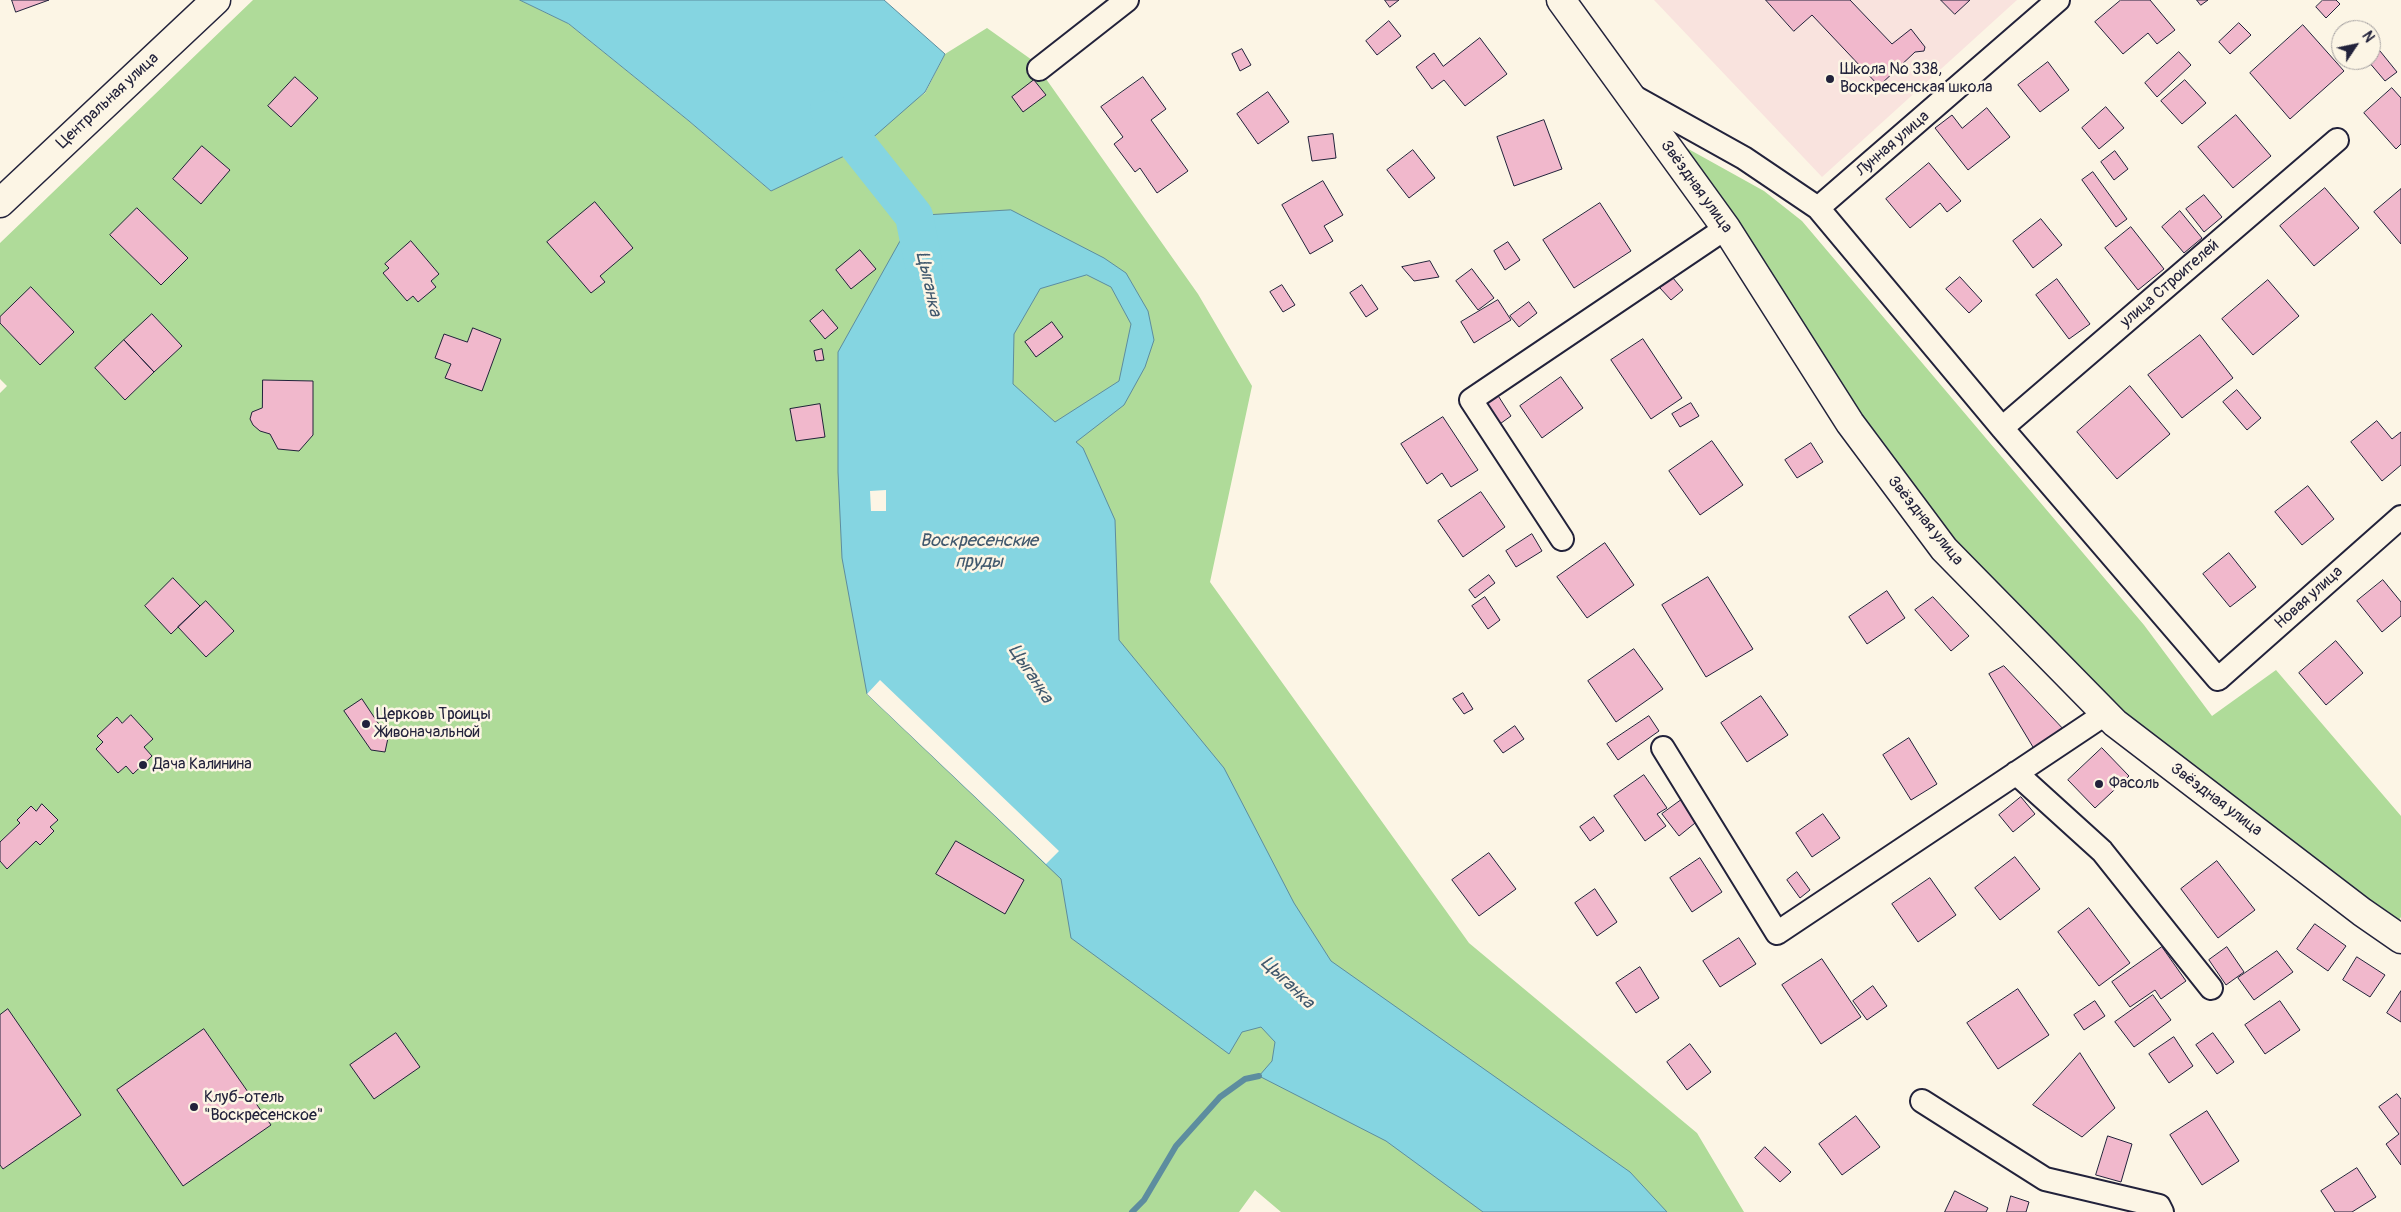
<!DOCTYPE html>
<html>
<head>
<meta charset="utf-8">
<style>
  body { margin:0 }
  #map { position:relative; width:2401px; height:1212px; overflow:hidden; background:#fcf5e5; font-family:Pangolin,sans-serif }
  canvas { display:block }
  .north { position:absolute; left:2331px; top:20px; width:50px; height:50px; box-sizing:border-box; background:#fcf5e5; border:1px solid #a5a1a1; border-radius:50%; rotate:56deg; font-size:14px; font-weight:700; line-height:20px; text-align:center; color:#22223b }
  .north::after { content:''; display:block; margin:auto; width:18px; height:22px; background:#22223b; clip-path:polygon(50% 0,100% 100%,50% 72%,0 100%) }
</style>
</head>
<body>
<div id="map">
<canvas width="2401" height="1212"></canvas>
<div class="north">N</div>
</div>
<script>
const c = document.querySelector('canvas').getContext('2d');
c.lineJoin = 'round';
function fill(path, color) { c.fillStyle = color; c.fill(path, 'evenodd'); }
function strokePath(path, color, width, dash) { c.strokeStyle = color; c.lineWidth = width; c.lineCap = dash ? 'butt' : 'round'; c.setLineDash(dash || []); c.stroke(path); }
function write(font, color, halo, rows, align = 'center') {
  c.font = font + ' Pangolin,sans-serif'; c.lineWidth = 5; c.setLineDash([]); c.textBaseline = 'middle'; c.strokeStyle = halo; c.fillStyle = color; for (const [text, x, y, turn = 0] of rows) {
    c.save(); c.translate(x, y); c.rotate((+turn || 0) * Math.PI / 180); c.textAlign = isNaN(turn) ? turn : align; if (halo) c.strokeText(text, 0, 0); c.fillText(text, 0, 0); c.restore();
  }
}
fill(new Path2D(`
  M 1654,0 L 2017,0 L 1822,177 Z`), '#f9e3de');
fill(new Path2D(`
  M 253,0 L 520,0 L 569,24 L 689,121 L 771,191 L 925,93 L 945,54 L 987,28 L 1032,60 L 1039,69 L 1198,294 L 1252,386 L 1210,582 L 1469,943 L 1697,1133 L 1744,1212 L 1281,1212 L 1255,1190 L 1239,1212 L 0,1212 L 0,393 L 7,386 L 0,379 L 0,243 Z
  M 1683,146 L 1764,191 L 1802,221 L 2144,625 L 2212,716 L 2276,670 L 2401,816 L 2401,917 L 2395,926 L 2077,677 L 1905,487 Z`), '#afdb99');
const water = new Path2D(`
  M 520,0 L 884,0 L 945,54 L 925,92 L 861,148 L 771,191 L 689,121 L 569,24 Z
  M 1011,210 L 1104,258 L 1126,273 L 1148,311 L 1154,340 L 1145,367 L 1124,405 L 1076,442 L 1083,448 L 1115,520 L 1119,640 L 1224,768 L 1294,903 L 1331,961 L 1630,1172 L 1667,1212 L 1483,1212 L 1386,1141 L 1259,1076 L 1272,1061 L 1275,1042 L 1261,1027 L 1242,1032 L 1229,1054 L 1071,938 L 1061,879 L 867,694 L 842,558 L 838,472 L 838,352 L 914,216 ZM 1087,275 L 1111,287 L 1131,324 L 1119,381 L 1055,422 L 1013,384 L 1014,334 L 1040,289 Z`);
fill(water, '#85d5e1');
strokePath(water, '#5d8d9f', 1);
fill(new Path2D(`
  M 886,490 L 886,511 L 871,511 L 870,491 Z
  M 880,680 L 1059,851 L 1046,864 L 867,694 Z`), '#fcf5e5');
strokePath(new Path2D(`
  M 1132,1212 L 1144,1200 L 1176,1146 L 1220,1097 L 1245,1079 L 1259,1076`), '#5d8d9f', 6);
strokePath(new Path2D(`
  M 829,109 L 914,216 L 924,266`), '#85d5e1', 38);
const building = new Path2D(`
  M 12,0 L 49,0 L 16,12 Z
  M 1385,0 L 1399,0 L 1390,7 Z
  M 1766,0 L 1850,0 L 1892,44 L 1911,29 L 1925,47 L 1924,51 L 1915,52 L 1879,86 L 1812,15 L 1794,31 Z
  M 1941,0 L 1970,0 L 1955,14 Z
  M 2121,0 L 2150,0 L 2175,30 L 2157,44 L 2148,33 L 2123,54 L 2095,22 Z
  M 2197,0 L 2208,0 L 2201,5 Z
  M 2323,0 L 2336,0 L 2340,4 L 2326,18 L 2316,7 Z
  M 1389,21 L 1401,36 L 1377,55 L 1366,41 Z
  M 2239,23 L 2251,35 L 2230,54 L 2219,42 Z
  M 2303,25 L 2344,71 L 2290,119 L 2250,73 Z
  M 1480,38 L 1507,74 L 1465,106 L 1444,80 L 1432,89 L 1416,67 L 1434,53 L 1443,66 Z
  M 1242,49 L 1251,65 L 1240,71 L 1232,54 Z
  M 2380,51 L 2397,72 L 2385,81 L 2368,61 Z
  M 2179,52 L 2191,65 L 2157,97 L 2145,83 Z
  M 2048,62 L 2069,90 L 2040,112 L 2018,85 Z
  M 295,77 L 318,98 L 291,127 L 268,106 Z
  M 1143,77 L 1166,109 L 1151,120 L 1188,171 L 1157,193 L 1140,168 L 1135,172 L 1114,144 L 1123,137 L 1101,107 Z
  M 1034,80 L 1046,95 L 1023,112 L 1012,97 Z
  M 2185,80 L 2206,103 L 2182,124 L 2161,101 Z
  M 2392,88 L 2401,98 L 2401,144 L 2396,149 L 2364,113 Z
  M 1268,92 L 1289,122 L 1258,144 L 1237,114 Z
  M 2106,107 L 2124,128 L 2099,149 L 2082,128 Z
  M 1987,108 L 2010,137 L 1968,170 L 1935,128 L 1952,115 L 1962,128 Z
  M 2236,115 L 2271,156 L 2233,188 L 2198,147 Z
  M 1544,120 L 1562,169 L 1514,186 L 1497,137 Z
  M 1333,134 L 1336,158 L 1312,161 L 1308,137 Z
  M 202,146 L 230,170 L 201,204 L 173,179 Z
  M 1413,150 L 1435,178 L 1409,198 L 1387,170 Z
  M 2115,151 L 2128,169 L 2114,180 L 2101,162 Z
  M 1929,163 L 1961,201 L 1947,212 L 1940,203 L 1910,228 L 1886,199 Z
  M 2093,172 L 2127,219 L 2116,227 L 2082,180 Z
  M 1323,181 L 1343,215 L 1324,226 L 1333,241 L 1310,254 L 1282,205 Z
  M 2325,188 L 2359,228 L 2314,266 L 2280,226 Z
  M 2401,189 L 2401,244 L 2374,212 Z
  M 2204,195 L 2222,217 L 2204,232 L 2186,209 Z
  M 595,202 L 633,248 L 600,276 L 605,282 L 591,293 L 547,242 Z
  M 1600,203 L 1631,251 L 1574,288 L 1543,240 Z
  M 137,208 L 188,258 L 161,285 L 110,235 Z
  M 2180,211 L 2202,238 L 2184,253 L 2162,227 Z
  M 2041,219 L 2062,245 L 2033,268 L 2013,241 Z
  M 2131,227 L 2164,269 L 2138,290 L 2105,248 Z
  M 411,241 L 439,274 L 431,281 L 436,287 L 418,302 L 413,296 L 407,301 L 383,273 L 389,268 L 385,264 Z
  M 1508,242 L 1520,260 L 1505,270 L 1494,251 Z
  M 860,250 L 876,269 L 851,289 L 836,270 Z
  M 1430,261 L 1439,277 L 1414,281 L 1402,267 Z
  M 1472,269 L 1494,298 L 1478,310 L 1456,281 Z
  M 1960,277 L 1982,301 L 1969,313 L 1946,289 Z
  M 1673,278 L 1683,290 L 1671,300 L 1660,288 Z
  M 2057,279 L 2090,324 L 2069,339 L 2036,295 Z
  M 2268,280 L 2299,316 L 2253,355 L 2222,319 Z
  M 1282,285 L 1295,305 L 1283,312 L 1270,292 Z
  M 1362,285 L 1378,309 L 1366,317 L 1350,293 Z
  M 31,287 L 74,332 L 40,365 L 0,323 L 0,317 Z
  M 1498,300 L 1511,320 L 1474,343 L 1461,322 Z
  M 1529,302 L 1537,313 L 1519,327 L 1510,316 Z
  M 823,310 L 838,328 L 825,339 L 810,321 Z
  M 152,314 L 182,346 L 154,372 L 124,340 Z
  M 1052,322 L 1063,337 L 1036,357 L 1025,342 Z
  M 473,328 L 501,339 L 482,391 L 445,378 L 451,364 L 435,358 L 444,334 L 467,342 Z
  M 2200,335 L 2233,378 L 2182,418 L 2148,375 Z
  M 1643,339 L 1682,398 L 1651,419 L 1611,360 Z
  M 124,340 L 154,372 L 125,400 L 95,368 Z
  M 822,349 L 824,360 L 816,361 L 814,351 Z
  M 1561,377 L 1583,408 L 1542,438 L 1520,406 Z
  M 263,380 L 313,381 L 313,435 L 299,451 L 278,449 L 270,434 L 260,431 L 253,425 L 250,419 L 252,412 L 262,408 Z
  M 2130,386 L 2170,434 L 2117,479 L 2077,432 Z
  M 2237,390 L 2261,418 L 2247,430 L 2223,402 Z
  M 1497,394 L 1511,416 L 1497,426 L 1482,404 Z
  M 1691,403 L 1699,416 L 1680,427 L 1672,414 Z
  M 820,404 L 825,437 L 796,441 L 790,409 Z
  M 1443,417 L 1478,470 L 1451,487 L 1442,473 L 1427,484 L 1401,444 Z
  M 2377,421 L 2392,439 L 2401,432 L 2401,465 L 2382,481 L 2351,442 Z
  M 1712,441 L 1743,485 L 1700,515 L 1669,471 Z
  M 1811,443 L 1823,462 L 1797,478 L 1785,460 Z
  M 2308,486 L 2334,519 L 2302,545 L 2275,512 Z
  M 1481,492 L 1505,527 L 1463,557 L 1438,521 Z
  M 1532,534 L 1542,551 L 1516,567 L 1506,551 Z
  M 1605,543 L 1634,585 L 1587,618 L 1557,577 Z
  M 2229,553 L 2256,587 L 2230,607 L 2203,574 Z
  M 1489,575 L 1495,583 L 1475,598 L 1469,590 Z
  M 1708,577 L 1753,649 L 1706,677 L 1662,605 Z
  M 173,578 L 200,606 L 171,634 L 145,606 Z
  M 2383,580 L 2401,602 L 2401,616 L 2382,632 L 2357,601 Z
  M 1887,591 L 1905,618 L 1867,644 L 1849,617 Z
  M 1485,597 L 1500,620 L 1488,629 L 1472,606 Z
  M 1933,597 L 1969,636 L 1951,651 L 1915,610 Z
  M 206,601 L 234,631 L 206,657 L 178,627 Z
  M 2336,641 L 2363,673 L 2326,705 L 2299,673 Z
  M 1634,649 L 1663,689 L 1616,722 L 1588,681 Z
  M 2004,666 L 2066,732 L 2036,752 L 1989,674 Z
  M 1463,693 L 1473,709 L 1464,714 L 1453,699 Z
  M 1761,696 L 1788,735 L 1747,762 L 1721,723 Z
  M 362,699 L 388,738 L 385,752 L 371,750 L 344,711 Z
  M 131,715 L 153,739 L 144,747 L 152,756 L 133,774 L 126,766 L 118,773 L 96,749 L 103,742 L 97,736 L 117,717 L 122,723 Z
  M 1649,716 L 1659,731 L 1618,760 L 1607,744 Z
  M 1515,726 L 1524,739 L 1503,753 L 1494,741 Z
  M 1909,738 L 1937,784 L 1911,800 L 1883,755 Z
  M 2102,748 L 2129,776 L 2095,808 L 2068,780 Z
  M 1644,775 L 1667,808 L 1657,814 L 1666,826 L 1645,841 L 1614,796 Z
  M 2021,797 L 2035,814 L 2013,832 L 1999,815 Z
  M 1684,798 L 1700,819 L 1679,836 L 1662,814 Z
  M 42,804 L 58,820 L 50,827 L 54,831 L 40,845 L 36,841 L 7,869 L 0,861 L 0,842 L 20,823 L 17,820 L 31,806 L 36,811 Z
  M 1823,814 L 1840,838 L 1812,857 L 1796,833 Z
  M 1594,817 L 1604,831 L 1590,841 L 1580,827 Z
  M 956,841 L 1024,880 L 1005,914 L 936,874 Z
  M 1489,853 L 1516,889 L 1479,916 L 1452,880 Z
  M 2015,857 L 2040,889 L 2000,920 L 1975,888 Z
  M 1700,858 L 1722,892 L 1692,912 L 1670,878 Z
  M 2217,861 L 2255,910 L 2218,938 L 2181,889 Z
  M 1797,872 L 1810,890 L 1800,898 L 1787,880 Z
  M 1930,878 L 1956,915 L 1918,942 L 1892,904 Z
  M 1595,889 L 1617,922 L 1597,936 L 1575,903 Z
  M 2089,908 L 2130,963 L 2099,986 L 2058,932 Z
  M 2315,924 L 2346,946 L 2328,971 L 2297,949 Z
  M 1739,938 L 1756,964 L 1720,987 L 1703,961 Z
  M 2162,947 L 2186,981 L 2161,999 L 2155,990 L 2130,1007 L 2112,982 Z
  M 2227,947 L 2244,972 L 2226,985 L 2209,960 Z
  M 2277,951 L 2293,972 L 2254,1000 L 2238,978 Z
  M 2357,957 L 2385,975 L 2370,997 L 2343,980 Z
  M 1822,959 L 1861,1017 L 1821,1044 L 1782,985 Z
  M 1640,967 L 1659,998 L 1636,1013 L 1616,983 Z
  M 1873,986 L 1887,1006 L 1867,1020 L 1853,1001 Z
  M 2018,989 L 2049,1035 L 1998,1069 L 1967,1023 Z
  M 2401,991 L 2401,1022 L 2387,1013 Z
  M 2153,995 L 2171,1020 L 2134,1047 L 2115,1022 Z
  M 2095,1001 L 2105,1016 L 2084,1030 L 2074,1015 Z
  M 2280,1001 L 2300,1030 L 2265,1054 L 2245,1025 Z
  M 8,1009 L 81,1115 L 3,1169 L 0,1165 L 0,1015 Z
  M 204,1029 L 271,1125 L 183,1186 L 117,1090 Z
  M 396,1033 L 420,1067 L 374,1099 L 350,1065 Z
  M 2213,1033 L 2234,1062 L 2217,1074 L 2196,1045 Z
  M 2174,1037 L 2193,1066 L 2169,1083 L 2149,1054 Z
  M 1690,1044 L 1711,1072 L 1687,1090 L 1667,1062 Z
  M 2080,1053 L 2115,1108 L 2082,1137 L 2033,1105 Z
  M 2397,1094 L 2401,1099 L 2401,1165 L 2386,1144 L 2399,1134 L 2379,1107 Z
  M 2207,1111 L 2239,1161 L 2202,1185 L 2170,1135 Z
  M 1856,1116 L 1880,1147 L 1842,1175 L 1819,1144 Z
  M 2108,1136 L 2132,1144 L 2121,1182 L 2096,1175 Z
  M 1765,1147 L 1791,1172 L 1780,1182 L 1755,1158 Z
  M 2357,1168 L 2376,1197 L 2352,1212 L 2335,1212 L 2321,1191 Z
  M 1955,1191 L 1988,1208 L 1986,1212 L 1945,1212 Z
  M 2011,1196 L 2029,1202 L 2026,1212 L 2007,1212 Z`);
fill(building, '#f1b8cc');
strokePath(building, '#22223b', 1);
const street = new Path2D(`
  M 1039,69 L 1127,0
  M 1631,95 L 1744,158 L 1818,208 L 2002,428 L 2218,679 L 2401,517
  M 1818,208 L 2058,0
  M 2002,428 L 2337,140
  M 1562,539 L 1471,400 L 1726,228
  M 1663,748 L 1777,933 L 2105,714
  M 2016,773 L 2102,851 L 2211,988
  M 1922,1101 L 2045,1179 L 2159,1206 L 2162,1212`);
const secondary = new Path2D(`
  M 1561,0 L 1726,228 L 1850,423 L 1944,549 L 2115,723 L 2362,912 L 2401,939
  M 0,203 L 216,0`);
strokePath(street, '#22223b', 26);
strokePath(secondary, '#22223b', 31);
strokePath(street, '#fcf5e5', 22);
strokePath(secondary, '#fcf5e5', 28);
for (const [x, y, r, color] of [
  [1830,79,5,"#22223b"],
  [366,724,5,"#22223b"],
  [143,765,5,"#22223b"],
  [2099,784,5,"#22223b"],
  [194,1107,5,"#22223b"]
]) { const dot = new Path2D(); dot.arc(x, y, r, 0, 2 * Math.PI); c.fillStyle = color; c.fill(dot); strokePath(dot, '#fcf5e5', 2); }
write('16px', '#22223b', '#fcf5e5', [
  ["Школа № 338,",1840,70],
  ["Воскресенская школа",1840,88],
  ["Церковь Троицы",376,715],
  ["Живоначальной",376,733],
  ["Дача Калинина",153,765],
  ["Фасоль",2109,784],
  ["Клуб-отель",204,1098],
  ["\"Воскресенское\"",204,1116]
], 'left');
write('16px', '#22223b', '#fcf5e5', [
  ["Центральная улица",108,101,-43],
  ["Лунная улица",1893,144,-41],
  ["Звёздная улица",1696,187,54],
  ["улица Строителей",2170,284,-41],
  ["Звёздная улица",1925,521,51],
  ["Новая улица",2309,598,-42],
  ["Звёздная улица",2216,800,37]
]);
write('italic 18px', '#40586d', '#fcf5e5', [
  ["Цыганка",928,284,78],
  ["Воскресенские",979,541],
  ["пруды",979,562],
  ["Цыганка",1030,674,57],
  ["Цыганка",1287,983,44]
]);
</script>
</body>
</html>
